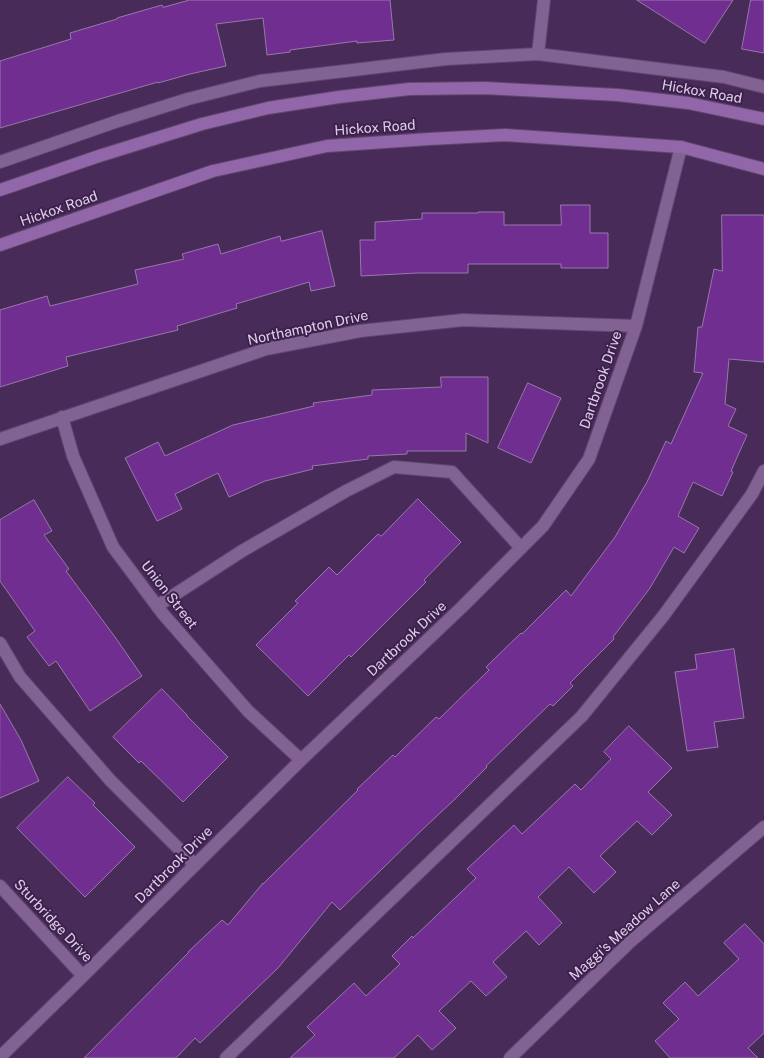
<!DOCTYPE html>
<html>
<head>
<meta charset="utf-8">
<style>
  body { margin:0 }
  canvas { display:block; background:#482b58 }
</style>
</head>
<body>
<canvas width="764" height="1058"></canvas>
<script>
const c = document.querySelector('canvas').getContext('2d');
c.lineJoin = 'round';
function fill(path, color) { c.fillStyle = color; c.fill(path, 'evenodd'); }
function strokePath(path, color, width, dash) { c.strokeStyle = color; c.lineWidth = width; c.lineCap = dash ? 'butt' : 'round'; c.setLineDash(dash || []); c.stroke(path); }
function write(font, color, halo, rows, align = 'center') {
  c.font = font + ' "Public Sans",sans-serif'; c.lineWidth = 4; c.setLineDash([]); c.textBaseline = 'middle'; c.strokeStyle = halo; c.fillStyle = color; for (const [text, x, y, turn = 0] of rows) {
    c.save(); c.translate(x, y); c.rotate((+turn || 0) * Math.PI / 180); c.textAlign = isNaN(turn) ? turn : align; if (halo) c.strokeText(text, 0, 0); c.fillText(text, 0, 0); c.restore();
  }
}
const building = new Path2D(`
  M 190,0 L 390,0 L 394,40 L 357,43 L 357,41 L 290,50 L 290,52 L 267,55 L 263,18 L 216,24 L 226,66 L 190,74 L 158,83 L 158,82 L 0,128 L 0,61 L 71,39 L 70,33 L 117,19 L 117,18 L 162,5 L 163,7 Z
  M 637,0 L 733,0 L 705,43 Z
  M 751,0 L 764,0 L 764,53 L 742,49 Z
  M 561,205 L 590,205 L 590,233 L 608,233 L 608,268 L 561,268 L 561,264 L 468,264 L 468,273 L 417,273 L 361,276 L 360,240 L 375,240 L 375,222 L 422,219 L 422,213 L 478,213 L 478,212 L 504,212 L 504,225 L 561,225 Z
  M 722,215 L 764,215 L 764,362 L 729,359 L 725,404 L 736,409 L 728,426 L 747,435 L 731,471 L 733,472 L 722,496 L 693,482 L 678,516 L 699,528 L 684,553 L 674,547 L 650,588 L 613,637 L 614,639 L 570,683 L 573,686 L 553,706 L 550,704 L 486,766 L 487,767 L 454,800 L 424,828 L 340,910 L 332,902 L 278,968 L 200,1043 L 195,1038 L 176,1058 L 84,1058 L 189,952 L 188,952 L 222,920 L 228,925 L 263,883 L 263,884 L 358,790 L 357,789 L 393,755 L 395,757 L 436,717 L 439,719 L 489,670 L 486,667 L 521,633 L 522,634 L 566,590 L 571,596 L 615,537 L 647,482 L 666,441 L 671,444 L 703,373 L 694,372 L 698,327 L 702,327 L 714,269 L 722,271 Z
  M 322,231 L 335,286 L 311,291 L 309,282 L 236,304 L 237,308 L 177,326 L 178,330 L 66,357 L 68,366 L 0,387 L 0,310 L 47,296 L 50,306 L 138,284 L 135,270 L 184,259 L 182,254 L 218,244 L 221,254 L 280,236 L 281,241 Z
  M 441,377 L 488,377 L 488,443 L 466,433 L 466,451 L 407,451 L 407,454 L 368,456 L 368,459 L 312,466 L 313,469 L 265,481 L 229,497 L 218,473 L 175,494 L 182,509 L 157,521 L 125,458 L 158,442 L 165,456 L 233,425 L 314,406 L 313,403 L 372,395 L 372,390 L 441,387 Z
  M 528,383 L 561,398 L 531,463 L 498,448 Z
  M 418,499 L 461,542 L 424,580 L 426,582 L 351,657 L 349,655 L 308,696 L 256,645 L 298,603 L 295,601 L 329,567 L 337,575 L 378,534 L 381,536 Z
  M 34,500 L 52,531 L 44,535 L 69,569 L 66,571 L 115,637 L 142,676 L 90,711 L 56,661 L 49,666 L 27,637 L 35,631 L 0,581 L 0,520 Z
  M 734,649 L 744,718 L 714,722 L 718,747 L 687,751 L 675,672 L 697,669 L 695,655 Z
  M 162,689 L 187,715 L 187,716 L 228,757 L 183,802 L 141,761 L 139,763 L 113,737 Z
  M 0,704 L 21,740 L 39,781 L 0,798 Z
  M 629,726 L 672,768 L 648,792 L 672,815 L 652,835 L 637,821 L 600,856 L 616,872 L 594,893 L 569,867 L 538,897 L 562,923 L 539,945 L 526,931 L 493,962 L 507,977 L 486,996 L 471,981 L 439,1011 L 456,1028 L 432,1050 L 418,1035 L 394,1058 L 290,1058 L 315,1035 L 307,1027 L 354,983 L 366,996 L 400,964 L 392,956 L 412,936 L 413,938 L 476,878 L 467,869 L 514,825 L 522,834 L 575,784 L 581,790 L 611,759 L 604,752 Z
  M 68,777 L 95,803 L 93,805 L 135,847 L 85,897 L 17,828 Z
  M 745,924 L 764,944 L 764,1033 L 748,1048 L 758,1058 L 670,1058 L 655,1041 L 679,1019 L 663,1003 L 685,982 L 698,996 L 739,959 L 724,943 Z`);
fill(building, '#702e91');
strokePath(building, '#9778aa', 1);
const lane = new Path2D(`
  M 538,54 L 544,0
  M 0,162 L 118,121 L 188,99 L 260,81 L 446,59 L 538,54 L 724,77 L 764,87
  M 157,606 L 242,551 L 346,491 L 394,467 L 452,472 L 521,548
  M 0,643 L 20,677 L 110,780 L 195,865
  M 226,1058 L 582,716 L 664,615 L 752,494 L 764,471`);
const street = new Path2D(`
  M 62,417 L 73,456 L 113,547 L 163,614 L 248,711 L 301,760
  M 0,439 L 266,349 L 360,331 L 463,320 L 636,326
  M 0,886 L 83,976
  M 0,1057 L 83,976 L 301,760 L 462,607 L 543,526 L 589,459 L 636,326 L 681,147
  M 510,1058 L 630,942 L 764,827`);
const secondary = new Path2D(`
  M 0,190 L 99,156 L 202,124 L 268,108 L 339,97 L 409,89 L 484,88 L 618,95 L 688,103 L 764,119
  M 0,245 L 213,171 L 327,146 L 429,139 L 505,135 L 681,147 L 764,169`);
strokePath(lane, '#60476d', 14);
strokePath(street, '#60476d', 14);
strokePath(secondary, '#60476d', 14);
strokePath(lane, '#816293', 12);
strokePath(street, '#816293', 12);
strokePath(secondary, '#9267a9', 12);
write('14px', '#e0cfeb', '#3d214d', [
  ["Hickox Road",702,92,10],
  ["Hickox Road",375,128,-4],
  ["Hickox Road",59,209,-19],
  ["Northampton Drive",308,328,-12],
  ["Dartbrook Drive",601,380,-71],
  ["Union Street",169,595,52],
  ["Dartbrook Drive",407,639,-43],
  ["Dartbrook Drive",174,865,-45],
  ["Sturbridge Drive",53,921,47],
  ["Maggi's Meadow Lane",625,930,-42]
]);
</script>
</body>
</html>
